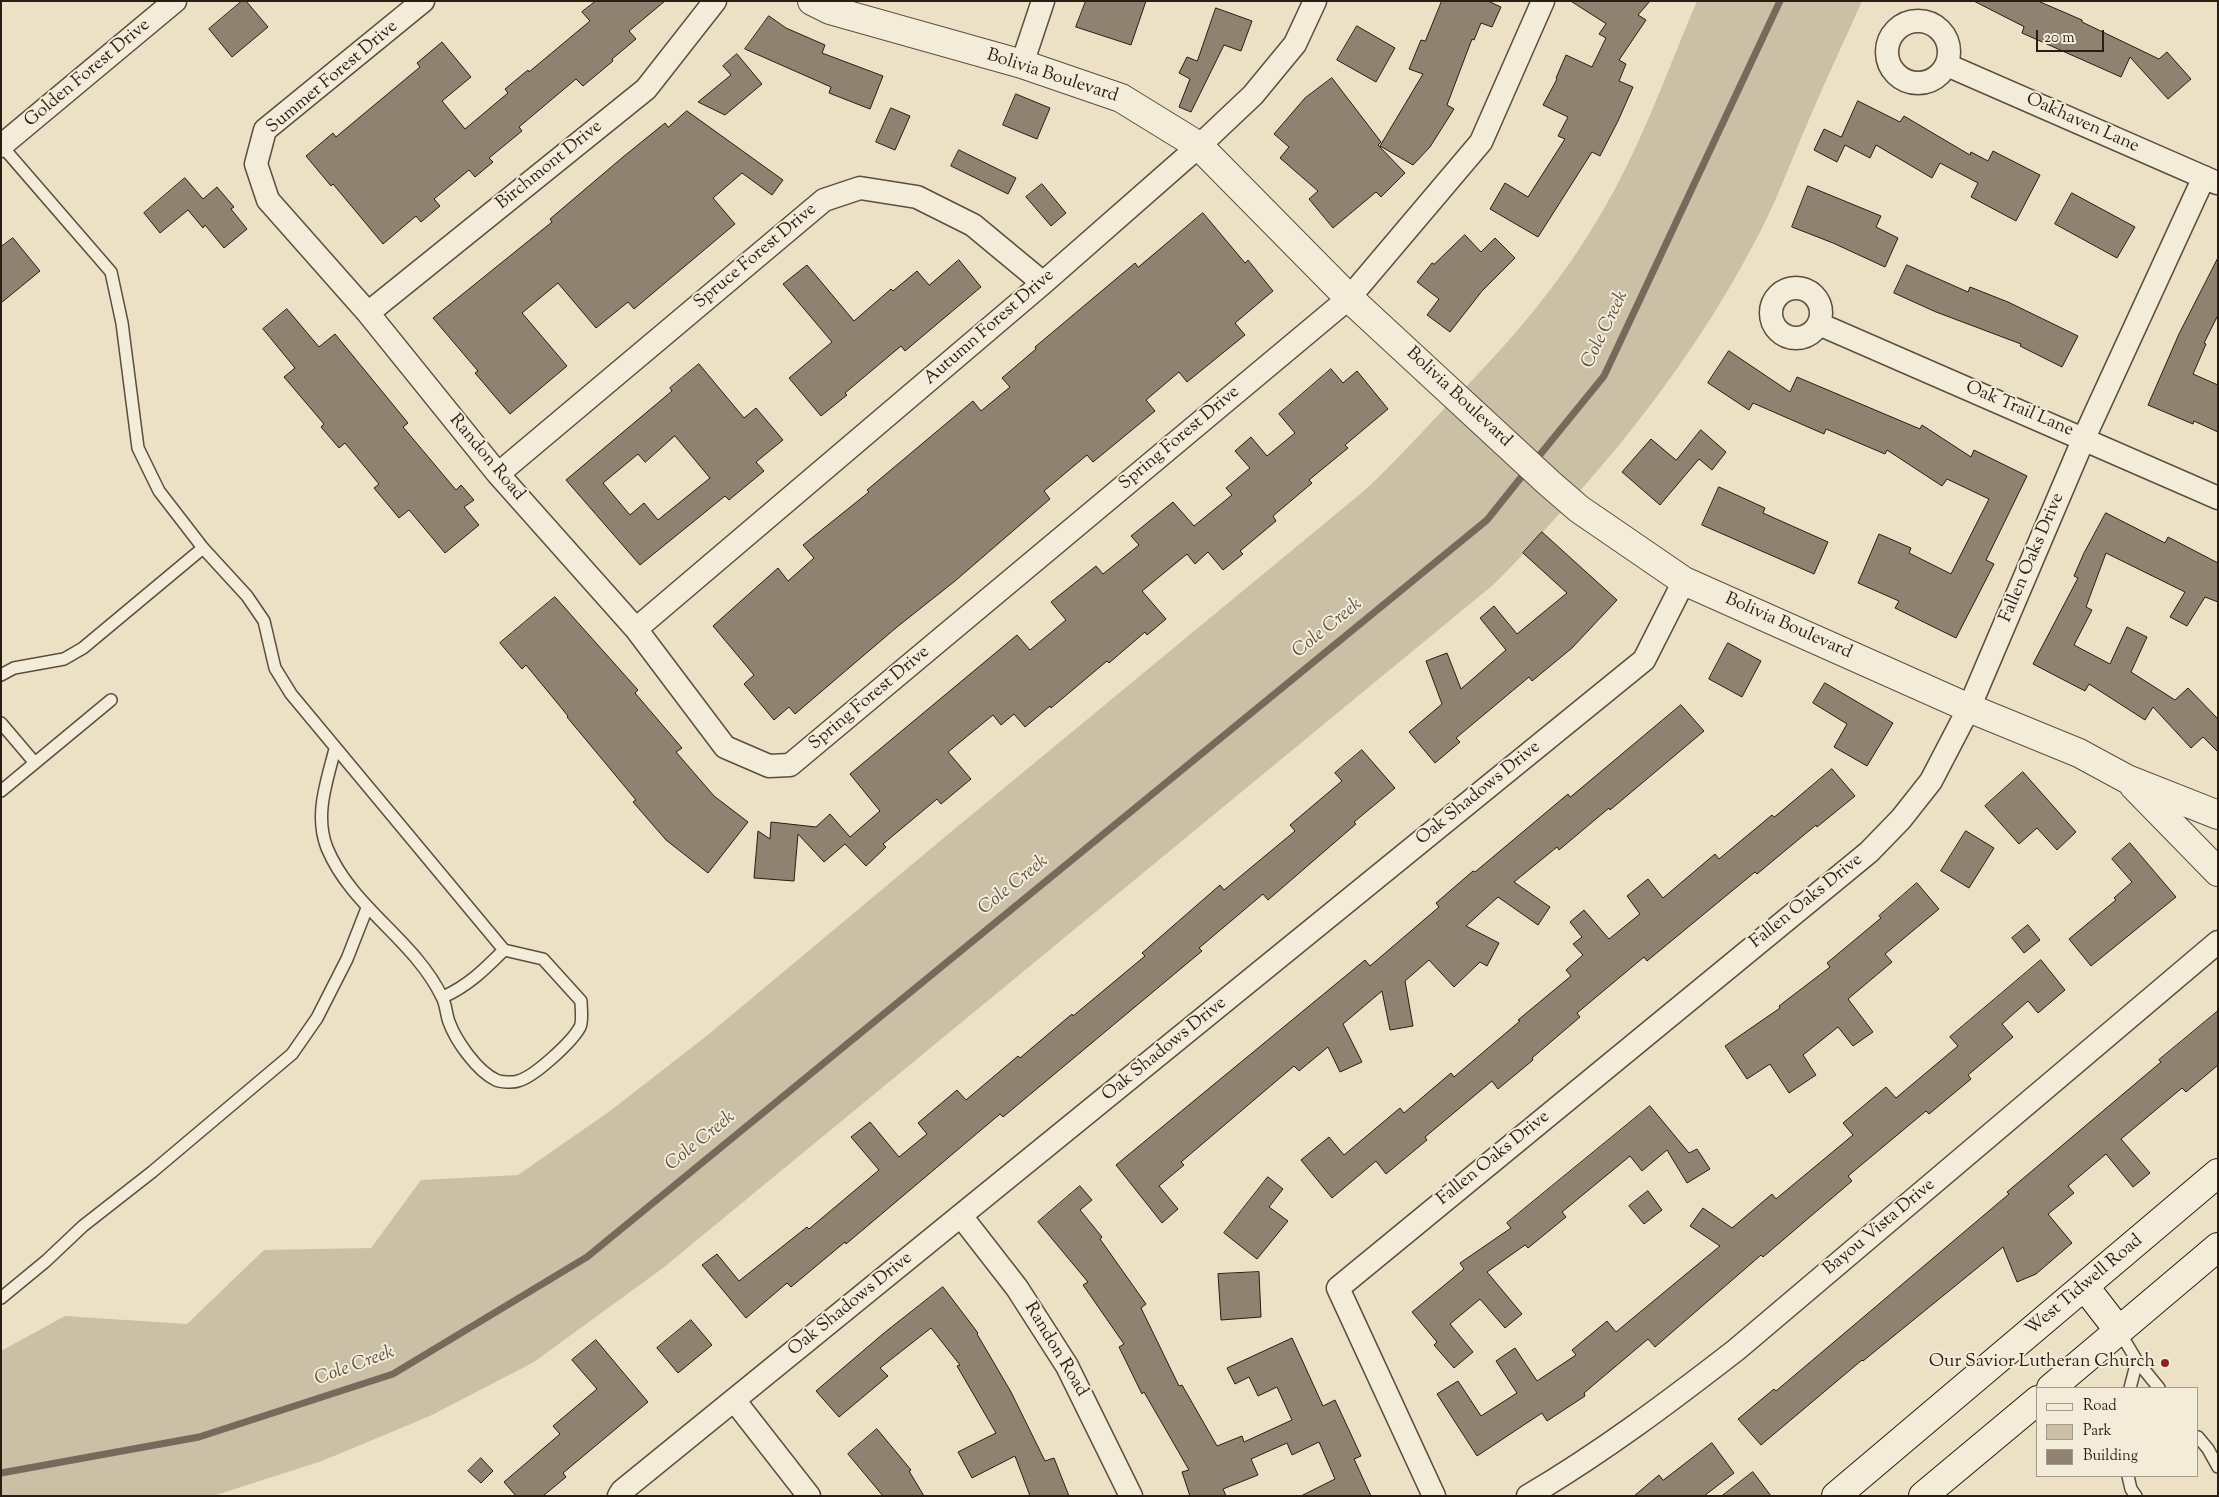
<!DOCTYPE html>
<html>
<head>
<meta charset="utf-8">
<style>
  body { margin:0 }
  #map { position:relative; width:2219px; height:1497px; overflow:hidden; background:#ece1c4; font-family:"Sorts Mill Goudy",serif }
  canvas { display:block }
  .frame { position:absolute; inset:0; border:2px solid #2b1c14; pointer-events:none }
  .legend { position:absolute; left:2036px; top:1387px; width:162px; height:90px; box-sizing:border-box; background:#f3ecd9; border:1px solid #a3998a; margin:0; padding:6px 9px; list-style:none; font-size:15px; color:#2b1c14 }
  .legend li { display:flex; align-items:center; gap:10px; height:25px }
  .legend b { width:25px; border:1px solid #a3998a }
  .scale { position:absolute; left:2036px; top:30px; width:68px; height:22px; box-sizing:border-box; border:2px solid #2b1c14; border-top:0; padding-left:6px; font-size:15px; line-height:18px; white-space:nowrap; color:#2b1c14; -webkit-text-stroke:4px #f3ecd9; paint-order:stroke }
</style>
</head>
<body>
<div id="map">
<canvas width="2219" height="1497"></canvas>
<div class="frame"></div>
<ul class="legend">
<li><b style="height:6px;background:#f3ecd9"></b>Road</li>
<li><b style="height:14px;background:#cbc0a6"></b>Park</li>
<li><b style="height:14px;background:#8f8270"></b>Building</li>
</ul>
<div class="scale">20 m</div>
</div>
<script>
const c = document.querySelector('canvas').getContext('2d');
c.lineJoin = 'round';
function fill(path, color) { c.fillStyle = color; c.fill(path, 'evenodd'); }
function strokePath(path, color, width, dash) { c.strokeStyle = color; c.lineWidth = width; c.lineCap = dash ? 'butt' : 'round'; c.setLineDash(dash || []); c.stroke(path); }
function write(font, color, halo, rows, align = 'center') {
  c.font = font + ' "Sorts Mill Goudy",serif'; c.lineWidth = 4; c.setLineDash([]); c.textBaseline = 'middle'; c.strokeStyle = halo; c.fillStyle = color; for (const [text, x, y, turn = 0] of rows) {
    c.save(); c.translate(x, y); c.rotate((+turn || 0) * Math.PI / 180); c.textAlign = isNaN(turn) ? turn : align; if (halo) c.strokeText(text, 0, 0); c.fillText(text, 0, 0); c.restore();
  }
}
fill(new Path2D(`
  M 1697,1 L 1862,1 C 1844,42 1825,81 1808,122 C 1792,158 1779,195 1761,230 C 1708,334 1639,427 1560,513 C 1538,537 1517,562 1493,585 L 663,1268 L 534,1362 L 430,1416 L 322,1461 L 213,1496 L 1,1496 L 1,1351 L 65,1316 L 187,1324 L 264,1250 L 371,1248 L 421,1180 L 518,1175 L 610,1111 L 709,1034 L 952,831 L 1365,490 C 1393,464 1418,436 1444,409 C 1506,347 1563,282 1606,205 C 1643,141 1668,69 1697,1 Z`), '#cbc0a6');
strokePath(new Path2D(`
  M 1534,462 L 1604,376 L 1780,1
  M 1,1473 L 199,1437 L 393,1374 L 587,1257 L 1487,520 L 1527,470`), '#776a5a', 7);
const building = new Path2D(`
  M 242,1 L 246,1 L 268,27 L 232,57 L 209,29 Z
  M 596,1 L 665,1 L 629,31 L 636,39 L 612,59 L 613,61 L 583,86 L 576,79 L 519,127 L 522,131 L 489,158 L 493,162 L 475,177 L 469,170 L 434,199 L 440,206 L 421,222 L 416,216 L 383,244 L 333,184 L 331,186 L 306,156 L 333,133 L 336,137 L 420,67 L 417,63 L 442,42 L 471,77 L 442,101 L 465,129 L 508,93 L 505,89 L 528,70 L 529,72 L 590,21 L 582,12 Z
  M 1086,1 L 1146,1 L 1131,45 L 1076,27 Z
  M 1442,1 L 1488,1 L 1501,7 L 1492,27 L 1481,23 L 1474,40 L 1472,39 L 1447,105 L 1454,109 L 1430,147 L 1413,165 L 1380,146 L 1423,74 L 1409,69 L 1421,40 L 1425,41 Z
  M 1571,1 L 1650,1 L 1638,15 L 1646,20 L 1619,60 L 1626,64 L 1619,81 L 1633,87 L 1618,121 L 1600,156 L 1592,152 L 1538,237 L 1490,209 L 1505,183 L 1528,197 L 1565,139 L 1558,136 L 1568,117 L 1543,105 L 1557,79 L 1556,78 L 1566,55 L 1592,67 L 1606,38 L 1599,34 L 1606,24 Z
  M 1974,1 L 2038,1 L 2082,20 L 2082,22 L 2159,59 L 2167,52 L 2191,79 L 2168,99 L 2130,57 L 2121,77 L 2022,33 L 2024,27 Z
  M 1216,8 L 1252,21 L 1241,51 L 1224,45 L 1191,112 L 1179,107 L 1190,79 L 1179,73 L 1187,57 L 1197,61 Z
  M 769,16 L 786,28 L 825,45 L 822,53 L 883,76 L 870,109 L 829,93 L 831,87 L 745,49 Z
  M 1357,26 L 1395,48 L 1376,82 L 1337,60 Z
  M 737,54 L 762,84 L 725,115 L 698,102 L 731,75 L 723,66 Z
  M 1332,78 L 1381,142 L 1378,145 L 1405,173 L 1381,197 L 1376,192 L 1333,228 L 1309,199 L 1318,191 L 1280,158 L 1289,147 L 1274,134 L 1305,98 Z
  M 1016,94 L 1050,108 L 1037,139 L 1003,125 Z
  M 1858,101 L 1900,122 L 1904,116 L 1970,155 L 1971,152 L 1988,161 L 1993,151 L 2040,175 L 2016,221 L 1971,197 L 1978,183 L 1940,163 L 1932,178 L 1876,145 L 1870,158 L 1845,145 L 1837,162 L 1814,150 L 1824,129 L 1841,137 Z
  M 891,108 L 910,116 L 895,150 L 876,142 Z
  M 687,111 L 783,180 L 772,195 L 742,173 L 713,198 L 735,224 L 634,309 L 628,302 L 596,328 L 558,283 L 522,313 L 567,366 L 510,414 L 475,373 L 478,371 L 433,318 L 552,222 L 550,219 L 623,157 L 665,123 L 668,127 Z
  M 959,150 L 1016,178 L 1008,194 L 951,166 Z
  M 185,178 L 203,199 L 217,187 L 234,207 L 231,209 L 247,229 L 224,248 L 205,225 L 203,228 L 188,210 L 160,233 L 144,213 Z
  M 1042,184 L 1066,213 L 1051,226 L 1026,197 Z
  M 1808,186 L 1881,216 L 1876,227 L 1898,238 L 1885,267 L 1833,243 L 1792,227 Z
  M 2072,193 L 2135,227 L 2117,258 L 2055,224 Z
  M 1203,213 L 1245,263 L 1248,260 L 1273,291 L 1235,323 L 1245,335 L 1187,382 L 1179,372 L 1146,400 L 1155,411 L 1093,462 L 1087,455 L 1044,491 L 1050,499 L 955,581 L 897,627 L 795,714 L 789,707 L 774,720 L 744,684 L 754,675 L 713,626 L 778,568 L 788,581 L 814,558 L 803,545 L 869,492 L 867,490 L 973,401 L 981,411 L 1010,387 L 1002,378 L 1036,349 L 1035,347 L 1135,263 L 1138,267 Z
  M 1465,235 L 1481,252 L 1495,238 L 1515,258 L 1482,291 L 1450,332 L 1427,315 L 1439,299 L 1417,282 L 1432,263 L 1434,264 Z
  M 13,238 L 40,271 L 1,303 L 1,247 Z
  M 2218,258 L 2218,315 L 2204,343 L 2206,344 L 2193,374 L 2218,385 L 2218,432 L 2194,421 L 2193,424 L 2148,405 L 2179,334 Z
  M 959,260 L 981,287 L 905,351 L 901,346 L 845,393 L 847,395 L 821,416 L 789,378 L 832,342 L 783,284 L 807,265 L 854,321 L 891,289 L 893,291 L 917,271 L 929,285 Z
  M 1907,265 L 1968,292 L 1970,287 L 2008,302 L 2078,336 L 2062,367 L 2020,346 L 2021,344 L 1936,312 L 1894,293 Z
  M 287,309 L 319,347 L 335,334 L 408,423 L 403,427 L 456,490 L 461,485 L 474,500 L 464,507 L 479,525 L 445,553 L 409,510 L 399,518 L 374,488 L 379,484 L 345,443 L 339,448 L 321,427 L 324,424 L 284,377 L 295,368 L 263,329 Z
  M 1729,351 L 1790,392 L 1797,377 L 1920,429 L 1922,425 L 1971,457 L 1974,450 L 2027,476 L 1986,560 L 1994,564 L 1956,638 L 1895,608 L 1899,601 L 1858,583 L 1879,534 L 1911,548 L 1909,553 L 1951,574 L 1989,499 L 1947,479 L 1942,486 L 1887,450 L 1885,454 L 1826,429 L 1824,434 L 1753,403 L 1749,410 L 1708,383 Z
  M 699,364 L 744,418 L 756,408 L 783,440 L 756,462 L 764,471 L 729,500 L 725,496 L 640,565 L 566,480 L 672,391 L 670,388 ZM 675,436 L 710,478 L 658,520 L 644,503 L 630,515 L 603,483 L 638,454 L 645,462 Z
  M 1331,369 L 1343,383 L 1357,371 L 1388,409 L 1345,445 L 1348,448 L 1309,480 L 1312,483 L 1273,516 L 1276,521 L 1240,551 L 1243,554 L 1223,570 L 1208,552 L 1195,564 L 1187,554 L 1142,591 L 1166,619 L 1147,635 L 1145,632 L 1109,663 L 1107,661 L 1051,708 L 1050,706 L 1025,727 L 1014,714 L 1001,725 L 993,715 L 948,752 L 971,779 L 941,804 L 937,799 L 883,844 L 886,847 L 866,866 L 845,844 L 824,862 L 798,834 L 794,881 L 754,878 L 758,831 L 770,839 L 771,822 L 816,827 L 830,814 L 850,837 L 880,811 L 850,774 L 1017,635 L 1030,650 L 1066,620 L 1051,602 L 1096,566 L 1103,574 L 1139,545 L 1131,536 L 1173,502 L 1194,526 L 1232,495 L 1226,488 L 1250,468 L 1235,451 L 1251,437 L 1267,456 L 1295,433 L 1279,414 Z
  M 1701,430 L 1726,452 L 1712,470 L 1699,459 L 1660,505 L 1622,472 L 1651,439 L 1676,460 Z
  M 1719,487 L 1765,508 L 1763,513 L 1828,542 L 1814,574 L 1702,525 Z
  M 2106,513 L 2165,543 L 2168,537 L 2218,563 L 2218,602 L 2205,597 L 2187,626 L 2170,617 L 2185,592 L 2106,553 L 2086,607 L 2092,610 L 2074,645 L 2110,664 L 2127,627 L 2147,637 L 2131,672 L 2175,700 L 2188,688 L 2218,719 L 2218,752 L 2203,737 L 2191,748 L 2153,707 L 2145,720 L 2089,684 L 2085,691 L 2033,664 L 2078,578 L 2074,576 L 2084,553 Z
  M 1542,532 L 1617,600 L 1572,648 L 1532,681 L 1529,677 L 1456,738 L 1460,742 L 1435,763 L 1409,732 L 1442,704 L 1426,661 L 1447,653 L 1461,689 L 1506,650 L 1480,618 L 1494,606 L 1517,634 L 1567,593 L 1523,553 Z
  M 555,597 L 638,690 L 635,693 L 682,748 L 676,752 L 714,796 L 748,822 L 708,873 L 666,840 L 633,802 L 636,800 L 567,717 L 568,716 L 526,665 L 522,669 L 500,643 Z
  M 1728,643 L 1761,661 L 1742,697 L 1709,679 Z
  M 1825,683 L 1893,723 L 1867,766 L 1834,747 L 1847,724 L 1813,703 Z
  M 1681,705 L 1704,731 L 1610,810 L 1609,808 L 1559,850 L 1557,847 L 1514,882 L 1550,907 L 1538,925 L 1498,897 L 1466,926 L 1499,943 L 1487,966 L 1480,962 L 1454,987 L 1429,960 L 1405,981 L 1413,1026 L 1390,1030 L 1382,991 L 1343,1024 L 1362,1062 L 1340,1072 L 1328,1047 L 1299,1071 L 1294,1066 L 1181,1162 L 1184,1165 L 1159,1186 L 1178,1209 L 1162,1223 L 1116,1165 L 1365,960 L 1370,966 L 1439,907 L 1436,903 L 1473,871 L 1475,872 L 1568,794 L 1570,797 Z
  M 1362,750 L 1395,788 L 1354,822 L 1356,824 L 1268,900 L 1263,894 L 1199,948 L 1202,951 L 1003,1117 L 1000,1114 L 846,1244 L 845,1242 L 791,1287 L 787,1283 L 746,1318 L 702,1265 L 717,1254 L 739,1281 L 807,1227 L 809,1229 L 879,1170 L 851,1137 L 870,1122 L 899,1157 L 927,1134 L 918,1123 L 957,1090 L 966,1100 L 1018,1056 L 1020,1058 L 1072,1014 L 1073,1016 L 1145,956 L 1142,953 L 1220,885 L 1224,890 L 1295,831 L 1290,825 L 1342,781 L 1335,773 Z
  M 1832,769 L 1855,796 L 1817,827 L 1816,825 L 1757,874 L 1755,872 L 1647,961 L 1644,957 L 1577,1013 L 1580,1017 L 1532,1058 L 1533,1060 L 1498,1089 L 1492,1081 L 1425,1137 L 1427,1140 L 1386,1174 L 1376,1161 L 1332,1198 L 1301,1160 L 1329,1137 L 1344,1155 L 1400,1108 L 1404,1113 L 1451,1073 L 1454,1077 L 1520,1021 L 1518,1020 L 1571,976 L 1566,970 L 1583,955 L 1573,944 L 1582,937 L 1570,922 L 1584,910 L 1609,939 L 1640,914 L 1627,896 L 1648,879 L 1663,898 L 1715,854 L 1719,859 L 1772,815 L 1774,817 Z
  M 2023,772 L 2076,832 L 2057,850 L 2037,828 L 2019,844 L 1985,806 Z
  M 1966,831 L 1994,848 L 1969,888 L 1941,871 Z
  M 2130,843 L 2176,897 L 2091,966 L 2069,939 L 2116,900 L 2114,898 L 2132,882 L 2112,859 Z
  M 1917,883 L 1939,909 L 1885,954 L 1892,962 L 1848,999 L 1873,1032 L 1853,1046 L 1838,1027 L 1803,1055 L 1816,1075 L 1789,1093 L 1770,1064 L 1747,1079 L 1725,1046 L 1780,1008 L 1779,1006 L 1830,967 L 1827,963 L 1881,918 L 1879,916 Z
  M 2028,925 L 2040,940 L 2024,953 L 2012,938 Z
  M 2041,960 L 2065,990 L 2038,1013 L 2028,1001 L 2002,1024 L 2013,1037 L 1968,1075 L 1971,1079 L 1929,1114 L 1926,1111 L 1848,1176 L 1852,1181 L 1763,1257 L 1761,1255 L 1655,1347 L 1648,1339 L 1584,1393 L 1585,1396 L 1547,1421 L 1542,1413 L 1477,1456 L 1437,1394 L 1458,1381 L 1481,1416 L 1517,1393 L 1496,1361 L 1515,1348 L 1537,1381 L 1576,1355 L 1572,1350 L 1607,1321 L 1616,1332 L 1720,1246 L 1690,1226 L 1703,1208 L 1732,1228 L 1772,1194 L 1776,1199 L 1853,1135 L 1843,1123 L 1886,1087 L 1896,1098 L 1958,1046 L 1950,1037 Z
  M 2218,1011 L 2218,1065 L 2186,1092 L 2182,1088 L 2121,1139 L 2150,1173 L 2133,1187 L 2106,1154 L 2068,1186 L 2074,1193 L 2048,1214 L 2072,1243 L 2036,1274 L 2017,1282 L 2003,1247 L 1863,1361 L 1862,1360 L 1761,1445 L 1738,1419 L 1774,1389 L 1776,1391 L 2009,1194 L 2007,1192 L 2161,1062 L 2159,1060 Z
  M 1650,1106 L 1689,1153 L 1697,1149 L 1710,1169 L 1687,1183 L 1667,1150 L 1642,1171 L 1630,1156 L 1562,1212 L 1566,1217 L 1528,1248 L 1525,1245 L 1487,1272 L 1522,1314 L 1505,1328 L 1480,1299 L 1450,1324 L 1473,1352 L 1454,1368 L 1434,1345 L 1437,1342 L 1412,1312 L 1464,1269 L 1460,1263 L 1511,1228 L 1507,1223 Z
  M 1268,1177 L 1283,1189 L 1269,1207 L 1288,1221 L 1257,1259 L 1224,1233 Z
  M 1080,1186 L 1092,1200 L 1080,1210 L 1102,1237 L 1100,1239 L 1146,1304 L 1141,1308 L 1179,1386 L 1182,1385 L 1217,1446 L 1242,1436 L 1244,1442 L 1292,1420 L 1277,1387 L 1258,1396 L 1249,1377 L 1235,1384 L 1227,1368 L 1292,1338 L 1323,1406 L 1335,1400 L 1361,1456 L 1354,1459 L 1371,1496 L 1301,1496 L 1335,1479 L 1319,1442 L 1292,1455 L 1287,1443 L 1251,1459 L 1258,1475 L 1223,1489 L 1226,1496 L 1190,1496 L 1182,1472 L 1189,1470 L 1144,1392 L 1142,1394 L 1119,1347 L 1124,1344 L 1083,1285 L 1088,1282 L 1038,1222 Z
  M 1648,1191 L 1662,1210 L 1644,1224 L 1629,1206 Z
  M 1259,1272 L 1261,1317 L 1221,1320 L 1218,1274 Z
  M 943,1287 L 978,1333 L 977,1334 L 1011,1392 L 1045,1461 L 1054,1458 L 1069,1496 L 1030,1496 L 1015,1456 L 972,1478 L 958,1452 L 996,1433 L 957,1366 L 960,1365 L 931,1328 L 880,1368 L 888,1376 L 839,1417 L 816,1391 L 884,1333 Z
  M 691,1320 L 712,1345 L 678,1373 L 657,1348 Z
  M 596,1340 L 648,1402 L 563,1473 L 566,1477 L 543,1496 L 516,1496 L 504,1482 L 560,1434 L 553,1426 L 597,1389 L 572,1360 Z
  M 877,1429 L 911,1470 L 909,1471 L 924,1496 L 883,1496 L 848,1454 Z
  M 1712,1443 L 1734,1473 L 1704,1496 L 1634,1496 L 1659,1475 L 1663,1480 Z
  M 481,1458 L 493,1471 L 481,1483 L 468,1471 Z
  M 1753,1472 L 1771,1496 L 1722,1496 Z`);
fill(building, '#8f8270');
strokePath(building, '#2b1c14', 1);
const service = new Path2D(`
  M 2,146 L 111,272 L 122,323 L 138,448 L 159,491 L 203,548 L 247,596 L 264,621 L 275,668 L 291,694 L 504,950 L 543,959 L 581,1001 C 581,1008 583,1021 580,1027 C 572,1042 534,1077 518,1081 C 513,1083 500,1082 496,1080 C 477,1071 456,1041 449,1022 C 446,1014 446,1004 442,997 C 414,939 352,908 327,848 C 314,815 327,781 335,749
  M 1,675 L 14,668 L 64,659 L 83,648 L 203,548
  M 1,723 L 35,763
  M 1,791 L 111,700
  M 443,997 C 468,986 485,969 504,950
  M 1,1298 L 46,1261 L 83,1226 L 152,1172 L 292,1054 L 317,1018 L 347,959 L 367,908
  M 2119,1331 L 2137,1361 L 2159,1388
  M 2130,1388 L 2137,1361
  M 2198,1437 L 2208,1449 L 2218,1467
  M 2128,1476 L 2131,1489 L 2136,1496`);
const minor = new Path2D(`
  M 423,1 L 265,130 L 256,164 L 268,200 L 368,313 L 498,474 L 636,629 L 725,747 L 769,766 L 790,765 L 1349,298 L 1481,142 L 1543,1
  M1887 52a31 31 0 1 1 62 0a31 31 0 1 1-62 0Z
  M 1022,64 L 1043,1
  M 1947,65 L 2217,183
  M 1,146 L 175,1
  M1771 313a25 25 0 1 1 50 0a25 25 0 1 1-50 0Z
  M 368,313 L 646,89 L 715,1
  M 1819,324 L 2218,498
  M 498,474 L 824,200 L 860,188 L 917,197 L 973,225 L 1043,283
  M 636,629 L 1043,283 L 1199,146 L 1253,95 L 1295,44 L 1315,1
  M 961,1216 L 1017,1288 L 1067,1366 L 1131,1496
  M 734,1400 L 809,1496
  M 619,1496 L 622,1491 L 1644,660 L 1684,581
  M 1434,1496 L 1338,1288 L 1869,852 L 1901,819 L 1931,781 L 1969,708 L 2084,438 L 2204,177
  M 1528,1496 C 1601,1453 1669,1402 1736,1350 L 2218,942`);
const tertiary = new Path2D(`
  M 812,1 L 830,10 L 1022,64 L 1121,98 L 1199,146 L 1349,298 L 1549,483 L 1579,509 L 1684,581 L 1969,708 L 2079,753 L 2127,779 L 2218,815
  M 2134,786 L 2218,872`);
const secondary = new Path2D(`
  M 2085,1287 L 2119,1331
  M 2051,1388 L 2218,1247
  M 1836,1496 L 2218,1173
  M 1923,1496 L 2038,1400`);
strokePath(service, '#5b4d40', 14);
strokePath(minor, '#5b4d40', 25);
strokePath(tertiary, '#5b4d40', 30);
strokePath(secondary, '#2b1c14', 30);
strokePath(service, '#f3ecd9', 11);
strokePath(minor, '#f3ecd9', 22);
strokePath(tertiary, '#f3ecd9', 28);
strokePath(secondary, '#f3ecd9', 28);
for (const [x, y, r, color] of [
  [2165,1363,5,"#8f2418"]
]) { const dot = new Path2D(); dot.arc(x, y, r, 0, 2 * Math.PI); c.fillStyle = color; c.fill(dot); strokePath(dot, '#f3ecd9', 2); }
write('18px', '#2b1c14', '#f3ecd9', [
  ["Golden Forest Drive",88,74,-40],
  ["Bolivia Boulevard",1052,77,18],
  ["Summer Forest Drive",333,78,-40],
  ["Oakhaven Lane",2082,124,24],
  ["Birchmont Drive",550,166,-39],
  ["Spruce Forest Drive",756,257,-40],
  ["Autumn Forest Drive",990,328,-41],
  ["Bolivia Boulevard",1458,398,43],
  ["Oak Trail Lane",2019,410,23],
  ["Spring Forest Drive",1180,439,-40],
  ["Randon Road",486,458,50],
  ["Fallen Oaks Drive",2033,558,-67],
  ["Bolivia Boulevard",1788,627,24],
  ["Spring Forest Drive",870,699,-40],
  ["Oak Shadows Drive",1479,794,-39],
  ["Fallen Oaks Drive",1807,902,-39],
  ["Oak Shadows Drive",1165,1050,-39],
  ["Fallen Oaks Drive",1494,1159,-39],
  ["Bayou Vista Drive",1880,1228,-40],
  ["West Tidwell Road",2085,1286,-40],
  ["Oak Shadows Drive",851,1305,-39],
  ["Randon Road",1055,1350,59]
]);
write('18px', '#2b1c14', '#f3ecd9', [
  ["Our Savior Lutheran Church",2155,1363]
], 'right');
write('italic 19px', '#5e5042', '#f3ecd9', [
  ["Cole Creek",1606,330,-64],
  ["Cole Creek",1328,629,-39],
  ["Cole Creek",1014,886,-39],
  ["Cole Creek",701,1142,-39],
  ["Cole Creek",355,1367,-20]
]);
</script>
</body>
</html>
